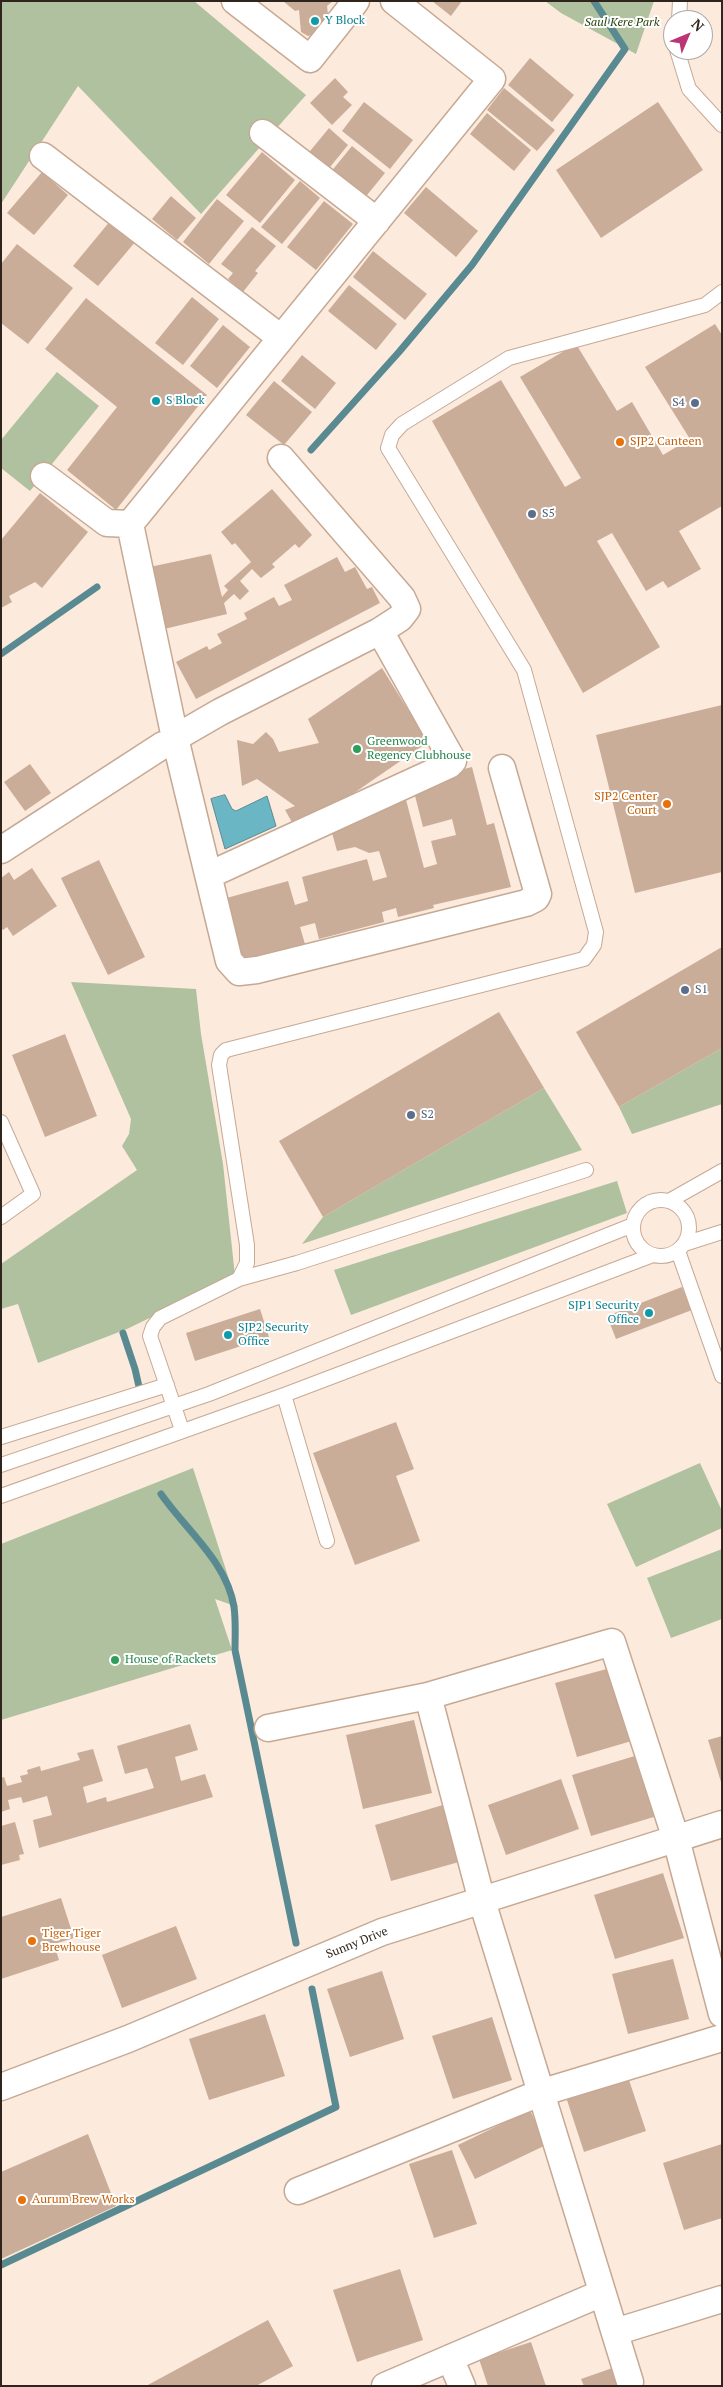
<!DOCTYPE html>
<html>
<head>
<meta charset="utf-8">
<style>
  body { margin:0 }
  #map { position:relative; width:723px; height:2387px; overflow:hidden; background:#fceadc; font-family:"PT Serif",serif }
  canvas { display:block }
  .frame { position:absolute; inset:0; border:2px solid #30251d; pointer-events:none }
  .north { position:absolute; left:663px; top:10px; width:50px; height:50px; box-sizing:border-box; background:#fff; border:1px solid #aca8a5; border-radius:50%; rotate:45deg; font-size:14px; font-weight:700; line-height:20px; text-align:center; color:#30251d }
  .north::after { content:''; display:block; margin:auto; width:18px; height:22px; background:#bb3476; clip-path:polygon(50% 0,100% 100%,50% 72%,0 100%) }
</style>
</head>
<body>
<div id="map">
<canvas width="723" height="2387"></canvas>
<div class="frame"></div>
<div class="north">N</div>
</div>
<script>
const c = document.querySelector('canvas').getContext('2d');
c.lineJoin = 'round';
function fill(path, color) { c.fillStyle = color; c.fill(path, 'evenodd'); }
function strokePath(path, color, width, dash) { c.strokeStyle = color; c.lineWidth = width; c.lineCap = dash ? 'butt' : 'round'; c.setLineDash(dash || []); c.stroke(path); }
function write(font, color, halo, rows, align = 'center') {
  c.font = font + ' "PT Serif",serif'; c.lineWidth = 4; c.setLineDash([]); c.textBaseline = 'middle'; c.strokeStyle = halo; c.fillStyle = color; for (const [text, x, y, turn = 0] of rows) {
    c.save(); c.translate(x, y); c.rotate((+turn || 0) * Math.PI / 180); c.textAlign = isNaN(turn) ? turn : align; if (halo) c.strokeText(text, 0, 0); c.fillText(text, 0, 0); c.restore();
  }
}
fill(new Path2D(`
  M 1,1 L 194,1 L 306,95 L 201,214 L 78,86 L 1,204 Z
  M 545,1 L 654,1 L 636,54 L 561,13 Z
  M 57,372 L 99,406 L 30,491 L 1,468 L 1,440 Z
  M 71,982 L 196,989 L 201,1034 L 223,1164 L 235,1276 L 127,1329 L 38,1363 L 18,1304 L 1,1309 L 1,1264 L 137,1170 L 122,1146 L 129,1134 L 131,1119 Z
  M 722,1048 L 722,1104 L 632,1134 L 619,1107 Z
  M 544,1088 L 582,1150 L 302,1244 L 323,1217 Z
  M 617,1181 L 627,1213 L 351,1315 L 334,1270 Z
  M 700,1463 L 722,1511 L 722,1528 L 636,1567 L 607,1504 Z
  M 193,1468 L 238,1607 L 215,1599 L 232,1650 L 1,1720 L 1,1544 Z
  M 722,1549 L 722,1619 L 671,1638 L 647,1578 Z`), '#afc19f');
const water = new Path2D(`
  M 225,795 L 232,809 L 236,811 L 267,796 L 276,826 L 225,849 L 211,799 Z`);
fill(water, '#6bb6c4');
strokePath(water, '#598a92', 1);
strokePath(new Path2D(`
  M 311,450 L 399,352 L 472,265 L 625,49 L 594,1
  M 1,654 L 97,587
  M 123,1333 L 135,1369 L 140,1391
  M 161,1494 C 186,1530 227,1562 234,1607 C 236,1621 235,1636 235,1650 L 296,1943
  M 1,2265 L 336,2107 L 312,1989`), '#598a92', 7);
fill(new Path2D(`
  M 283,1 L 333,1 L 327,6 L 330,31 L 308,36 L 301,32 L 299,10 L 295,11 Z
  M 432,1 L 462,1 L 451,16 Z
  M 530,58 L 574,95 L 552,122 L 508,85 Z
  M 335,78 L 348,92 L 343,97 L 352,105 L 332,125 L 310,103 Z
  M 504,88 L 555,130 L 537,151 L 487,110 Z
  M 364,102 L 413,140 L 390,169 L 342,131 Z
  M 658,102 L 703,170 L 601,238 L 556,170 Z
  M 487,113 L 531,150 L 514,171 L 470,134 Z
  M 329,128 L 348,145 L 326,172 L 306,156 Z
  M 352,146 L 385,173 L 363,200 L 330,173 Z
  M 262,152 L 295,180 L 260,223 L 226,195 Z
  M 42,172 L 68,195 L 34,235 L 7,213 Z
  M 300,181 L 320,198 L 282,244 L 261,227 Z
  M 426,187 L 478,231 L 456,257 L 404,213 Z
  M 171,196 L 196,218 L 177,240 L 152,219 Z
  M 217,199 L 244,221 L 209,264 L 183,242 Z
  M 324,201 L 353,224 L 316,270 L 287,247 Z
  M 111,220 L 136,241 L 98,286 L 73,266 Z
  M 252,227 L 276,246 L 255,271 L 258,273 L 243,292 L 228,279 L 233,273 L 221,264 Z
  M 17,244 L 73,288 L 28,344 L 1,323 L 1,264 Z
  M 373,251 L 427,294 L 405,320 L 353,277 Z
  M 349,285 L 397,324 L 376,350 L 328,311 Z
  M 192,297 L 219,319 L 183,365 L 155,343 Z
  M 86,298 L 207,395 L 116,510 L 67,470 L 117,407 L 45,349 Z
  M 715,324 L 722,335 L 722,506 L 679,531 L 701,569 L 668,588 L 663,581 L 646,591 L 612,533 L 597,541 L 660,647 L 583,693 L 432,421 L 501,380 L 565,487 L 581,478 L 520,377 L 576,344 L 617,411 L 632,402 L 663,455 L 690,439 L 645,367 Z
  M 223,325 L 250,347 L 217,388 L 190,366 Z
  M 302,355 L 336,383 L 315,409 L 281,381 Z
  M 274,381 L 312,412 L 284,445 L 246,415 Z
  M 272,489 L 312,535 L 299,548 L 295,544 L 272,564 L 275,567 L 261,578 L 252,569 L 240,581 L 249,591 L 240,600 L 234,594 L 224,603 L 227,614 L 160,630 L 145,568 L 211,554 L 222,597 L 228,590 L 224,586 L 251,562 L 235,543 L 232,545 L 221,532 Z
  M 40,493 L 88,532 L 42,588 L 35,582 L 9,596 L 12,602 L 1,608 L 1,540 Z
  M 337,557 L 345,572 L 355,567 L 367,589 L 372,587 L 380,603 L 196,699 L 176,662 L 207,646 L 209,650 L 222,643 L 217,634 L 247,619 L 244,613 L 274,597 L 279,606 L 292,600 L 284,585 Z
  M 382,668 L 428,742 L 354,793 L 357,797 L 293,824 L 285,810 L 295,806 L 257,779 L 242,786 L 237,740 L 253,744 L 266,732 L 273,739 L 279,752 L 319,743 L 308,719 Z
  M 722,705 L 722,872 L 635,893 L 596,735 Z
  M 30,764 L 51,793 L 25,811 L 4,782 Z
  M 472,767 L 487,825 L 494,823 L 511,887 L 433,905 L 434,908 L 398,917 L 396,908 L 382,912 L 384,922 L 319,939 L 315,923 L 300,927 L 305,944 L 240,962 L 223,899 L 288,881 L 295,905 L 308,901 L 302,877 L 367,859 L 373,881 L 387,877 L 379,851 L 369,853 L 355,847 L 337,851 L 329,822 L 405,796 L 424,868 L 437,864 L 431,841 L 456,835 L 452,819 L 423,827 L 413,788 L 435,776 Z
  M 99,860 L 145,957 L 108,975 L 61,878 Z
  M 32,868 L 57,906 L 13,936 L 7,927 L 3,930 L 1,928 L 1,878 L 9,872 L 14,880 Z
  M 722,947 L 722,1048 L 619,1107 L 576,1032 Z
  M 499,1012 L 544,1088 L 323,1217 L 279,1141 Z
  M 65,1034 L 97,1116 L 45,1137 L 12,1055 Z
  M 682,1287 L 692,1310 L 616,1339 L 607,1316 Z
  M 260,1309 L 269,1337 L 195,1361 L 186,1333 Z
  M 396,1422 L 414,1469 L 396,1476 L 420,1541 L 355,1565 L 313,1453 Z
  M 614,1667 L 635,1740 L 577,1757 L 555,1683 Z
  M 414,1720 L 432,1793 L 363,1809 L 346,1735 Z
  M 190,1724 L 198,1750 L 175,1757 L 181,1781 L 205,1774 L 213,1797 L 39,1848 L 33,1820 L 52,1815 L 47,1796 L 23,1803 L 21,1797 L 8,1800 L 10,1809 L 1,1812 L 1,1778 L 4,1777 L 7,1786 L 22,1782 L 20,1776 L 28,1774 L 27,1770 L 40,1766 L 41,1771 L 80,1760 L 77,1753 L 93,1749 L 103,1781 L 83,1787 L 87,1803 L 106,1797 L 107,1802 L 154,1788 L 147,1768 L 125,1774 L 117,1746 Z
  M 722,1736 L 722,1782 L 721,1782 L 708,1740 Z
  M 638,1755 L 657,1816 L 591,1836 L 572,1775 Z
  M 561,1779 L 579,1829 L 506,1855 L 488,1805 Z
  M 443,1805 L 459,1862 L 391,1881 L 375,1825 Z
  M 15,1822 L 24,1854 L 19,1855 L 20,1860 L 1,1865 L 1,1826 Z
  M 663,1873 L 684,1938 L 615,1959 L 594,1895 Z
  M 61,1898 L 74,1938 L 54,1944 L 59,1960 L 1,1979 L 1,1917 Z
  M 176,1926 L 197,1979 L 122,2008 L 102,1955 Z
  M 673,1959 L 689,2019 L 628,2034 L 612,1974 Z
  M 382,1971 L 404,2039 L 350,2057 L 327,1989 Z
  M 265,2014 L 285,2076 L 209,2100 L 189,2039 Z
  M 492,2017 L 512,2080 L 453,2099 L 432,2036 Z
  M 628,2077 L 646,2131 L 584,2152 L 566,2097 Z
  M 530,2110 L 546,2145 L 475,2179 L 458,2145 Z
  M 88,2134 L 116,2206 L 1,2259 L 1,2172 Z
  M 722,2144 L 722,2218 L 684,2230 L 663,2163 Z
  M 452,2150 L 477,2224 L 434,2238 L 409,2164 Z
  M 400,2269 L 423,2340 L 357,2362 L 333,2290 Z
  M 268,2320 L 293,2366 L 256,2386 L 146,2386 Z
  M 531,2342 L 546,2386 L 488,2386 L 479,2359 Z
  M 621,2365 L 628,2386 L 584,2386 L 581,2379 Z`), '#c9ad98');
const lane = new Path2D(`
  M 679,20 L 680,1
  M 677,50 L 689,89 L 722,125
  M 1,1122 L 33,1194 L 1,1217
  M633 1228a28 28 0 1 1 56 0a28 28 0 1 1-56 0Z
  M 669,1201 L 722,1171
  M 684,1244 L 722,1232
  M 678,1251 L 722,1376
  M 239,1279 L 297,1263 L 586,1170
  M 284,1395 L 327,1541
  M 182,1430 L 150,1336 L 153,1327 L 160,1318 L 239,1279 L 247,1263 L 247,1245 L 219,1065 L 221,1055 L 226,1050 L 584,959 L 594,945 L 596,932 L 524,670 L 388,448 L 392,435 L 402,424 L 509,358 L 705,305 L 722,292
  M 1,1437 L 167,1385
  M 1,1465 L 209,1394 L 633,1225
  M 1,1496 L 284,1395 L 653,1255`);
const street = new Path2D(`
  M 235,1 L 310,59 L 356,1
  M 394,1 L 492,79 L 130,524 L 175,738 L 229,961 L 239,972 L 257,970 L 526,903 L 536,898 L 538,894 L 502,768
  M 263,133 L 377,221
  M 43,156 L 281,338
  M 281,458 L 402,598 L 407,609 L 400,618 L 380,631
  M 44,476 L 107,523 L 130,524
  M 175,738 L 220,712 L 380,631 L 453,761 L 449,765 L 209,875
  M 1,850 L 163,745
  M 428,1696 L 482,1901 L 630,2382
  M 268,1728 L 428,1696 L 612,1642 L 676,1839 L 722,2014
  M 1,2087 L 128,2039 L 382,1932 L 722,1824
  M 298,2191 L 540,2093 L 722,2038
  M 615,2332 L 722,2299
  M 450,2358 L 462,2386
  M 385,2386 L 602,2293`);
strokePath(lane, '#c6a994', 16);
strokePath(street, '#c6a994', 29);
strokePath(lane, '#fff', 14);
strokePath(street, '#fff', 26);
for (const [x, y, r, color] of [
  [315,21,5,"#0f9aa8"],
  [156,401,5,"#0f9aa8"],
  [695,403,5,"#5c6f8a"],
  [620,442,5,"#e8710a"],
  [532,514,5,"#5c6f8a"],
  [357,749,5,"#2e9e5b"],
  [667,804,5,"#e8710a"],
  [685,990,5,"#5c6f8a"],
  [411,1115,5,"#5c6f8a"],
  [649,1313,5,"#0f9aa8"],
  [228,1335,5,"#0f9aa8"],
  [115,1660,5,"#2e9e5b"],
  [32,1941,5,"#e8710a"],
  [22,2200,5,"#e8710a"]
]) { const dot = new Path2D(); dot.arc(x, y, r, 0, 2 * Math.PI); c.fillStyle = color; c.fill(dot); strokePath(dot, '#fff', 2); }
write('12px', '#0d838f', '#fff', [
  ["Y Block",325,21],
  ["S Block",166,401],
  ["SJP1 Security",639,1306,"right"],
  ["Office",639,1320,"right"],
  ["SJP2 Security",238,1328],
  ["Office",238,1342]
], 'left');
write('italic 12px', '#2a430b', '#fff', [
  ["Saul Kere Park",622,23]
]);
write('12px', '#4e5e75', '#fff', [
  ["S4",685,403,"right"],
  ["S5",542,514],
  ["S1",695,990],
  ["S2",421,1115]
], 'left');
write('12px', '#c56008', '#fff', [
  ["SJP2 Canteen",630,442],
  ["SJP2 Center",657,797,"right"],
  ["Court",657,811,"right"],
  ["Tiger Tiger",42,1934],
  ["Brewhouse",42,1948],
  ["Aurum Brew Works",32,2200]
], 'left');
write('12px', '#27864d', '#fff', [
  ["Greenwood",367,742],
  ["Regency Clubhouse",367,756],
  ["House of Rackets",125,1660]
], 'left');
write('12px', '#30251d', '#fff', [
  ["Sunny Drive",357,1943,-22]
]);
</script>
</body>
</html>
